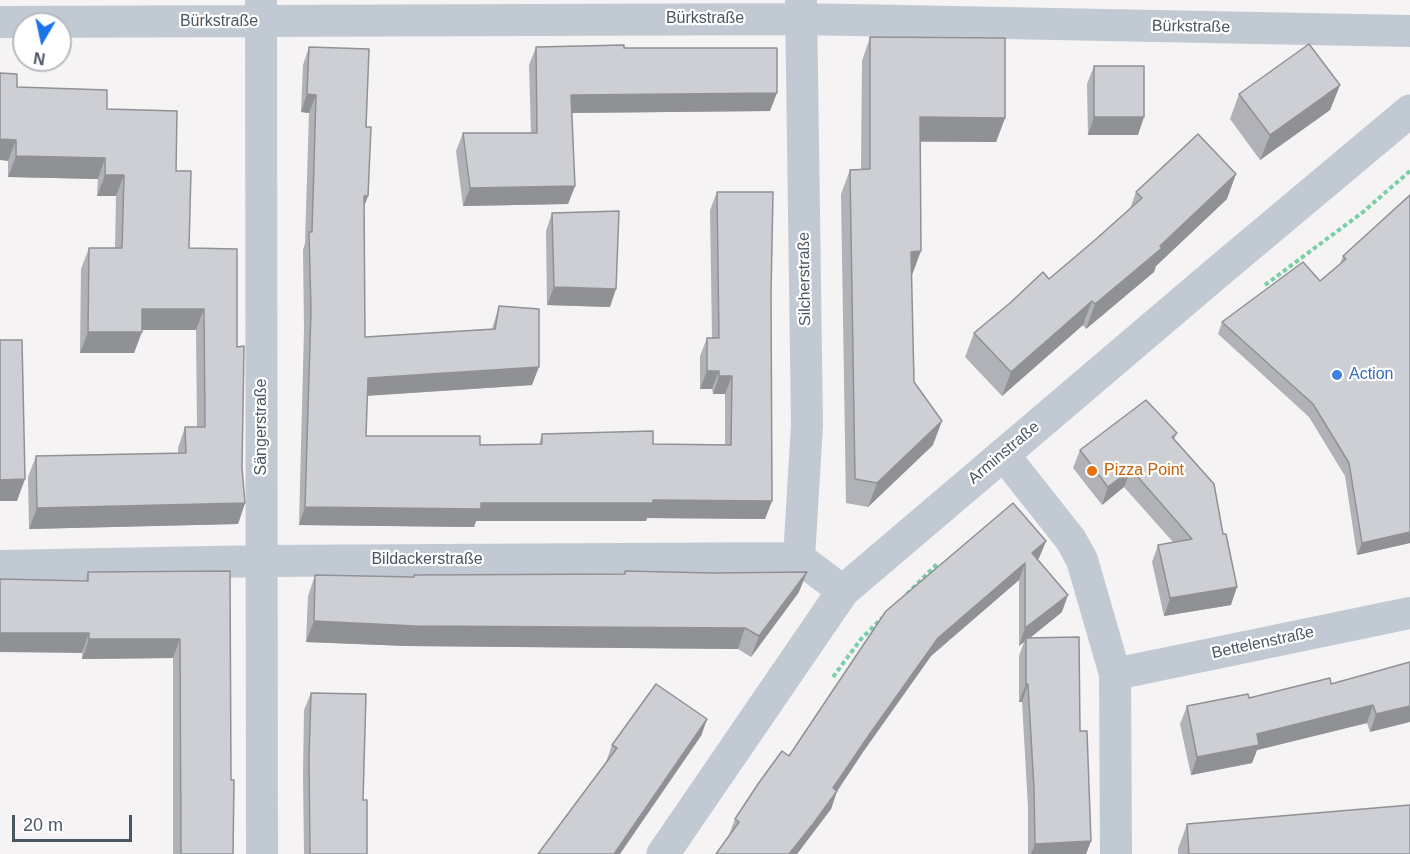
<!DOCTYPE html>
<html>
<head>
<meta charset="utf-8">
<style>
  body { margin:0 }
  #map { position:relative; width:1410px; height:854px; overflow:hidden; background:#f5f3f3; font-family:Helvetica,sans-serif }
  canvas { display:block }
  .north { position:absolute; left:12px; top:12px; width:60px; height:60px; box-sizing:border-box; background:#fff; border:2px solid #b7bbc0; border-radius:50%; rotate:189deg; font-size:16px; font-weight:700; line-height:24px; text-align:center; color:#4a5661 }
  .north::after { content:''; display:block; margin:auto; width:21px; height:27px; background:#1a73e8; clip-path:polygon(50% 0,100% 100%,50% 72%,0 100%) }
  .scale { position:absolute; left:12px; top:815px; width:120px; height:27px; box-sizing:border-box; border:3px solid #4a5661; border-top:0; padding-left:8px; font-size:18px; line-height:21px; white-space:nowrap; color:#4a5661; -webkit-text-stroke:4px #fff; paint-order:stroke }
</style>
</head>
<body>
<div id="map">
<canvas width="1410" height="854"></canvas>
<div class="north">N</div>
<div class="scale">20 m</div>
</div>
<script>
const c = document.querySelector('canvas').getContext('2d');
c.lineJoin = 'round';
function strokePath(path, color, width, dash) { c.strokeStyle = color; c.lineWidth = width; c.lineCap = dash ? 'butt' : 'round'; c.setLineDash(dash || []); c.stroke(path); }
function fill(path, color) { c.fillStyle = color; c.fill(path, 'evenodd'); }
function write(font, color, halo, rows, align = 'center') {
  c.font = font + ' Helvetica,sans-serif'; c.lineWidth = 4.5; c.setLineDash([]); c.textBaseline = 'middle'; c.strokeStyle = halo; c.fillStyle = color; for (const [text, x, y, turn = 0] of rows) {
    c.save(); c.translate(x, y); c.rotate((+turn || 0) * Math.PI / 180); c.textAlign = isNaN(turn) ? turn : align; if (halo) c.strokeText(text, 0, 0); c.fillText(text, 0, 0); c.restore();
  }
}
strokePath(new Path2D(`
  M 1265,285 L 1363,212 L 1410,171
  M 907,594 L 938,563
  M 833,677 L 861,639 L 882,618`), '#7ad0a6', 4, [4.5, 3]);
strokePath(new Path2D(`
  M 261,0 L 262,854
  M 0,22 L 801,19 L 1410,31
  M 1003,454 L 1071,540 L 1082,560 L 1115,674 L 1116,854
  M 799,558 L 807,425 L 801,0
  M 0,566 L 262,561 L 799,558 L 843,591
  M 1115,674 L 1410,613`), '#c1cad2', 32);
strokePath(new Path2D(`
  M 663,854 L 843,591 L 1219,271 L 1410,111`), '#c1cad2', 33);
fill(new Path2D(`
  M 870,37 L 1005,118 L 996,142 L 920,142 L 912,275 L 911,275 L 914,382 L 933,445 L 868,507 L 846,503 L 841,194 L 850,170 L 861,170 L 862,61 Z
  M 309,47 L 366,127 L 368,196 L 364,206 L 365,337 L 492,329 L 499,306 L 532,385 L 367,396 L 366,436 L 480,445 L 539,444 L 542,434 L 653,444 L 725,445 L 725,394 L 713,394 L 712,389 L 700,389 L 700,356 L 707,338 L 712,338 L 710,210 L 717,192 L 771,294 L 772,501 L 765,519 L 647,518 L 646,521 L 476,521 L 474,527 L 299,525 L 304,329 L 303,250 L 305,243 L 309,113 L 301,112 L 303,65 Z
  M 536,47 L 624,48 L 770,111 L 572,113 L 575,186 L 568,204 L 463,206 L 456,151 L 463,133 L 531,133 L 529,65 Z
  M 1094,66 L 1138,135 L 1088,135 L 1087,84 Z
  M 1340,85 L 1330,110 L 1260,160 L 1230,119 L 1239,94 Z
  M 17,87 L 107,109 L 176,171 L 189,248 L 237,347 L 242,468 L 245,503 L 238,524 L 29,529 L 28,477 L 36,456 L 178,453 L 178,448 L 185,427 L 197,427 L 196,330 L 142,330 L 134,353 L 80,353 L 81,269 L 89,248 L 115,248 L 116,196 L 97,196 L 98,179 L 8,177 L 8,161 Z
  M 1136,192 L 1227,199 L 1156,266 L 1154,272 L 1086,329 L 1083,325 L 1002,396 L 965,357 L 974,333 L 1049,279 L 1095,240 L 1130,209 Z
  M 1410,195 L 1410,543 L 1357,555 L 1345,476 L 1309,417 L 1218,334 L 1222,322 L 1320,281 L 1340,264 L 1343,256 Z
  M 552,213 L 610,307 L 547,305 L 546,231 Z
  M 1177,433 L 1174,440 L 1231,605 L 1164,616 L 1152,562 L 1158,545 L 1173,542 L 1124,487 L 1102,505 L 1073,468 L 1080,450 Z
  M 1046,541 L 1039,558 L 1037,560 L 1062,612 L 1030,638 L 1080,731 L 1091,841 L 1086,854 L 1028,854 L 1028,807 L 1022,702 L 1019,702 L 1019,656 L 1024,642 L 1019,646 L 1019,580 L 931,656 L 863,752 L 837,791 L 831,809 L 797,854 L 716,854 L 729,835 L 735,819 L 789,756 Z
  M 230,571 L 231,780 L 233,854 L 173,854 L 173,658 L 82,659 L 85,581 L 88,572 Z
  M 625,571 L 799,592 L 751,657 L 738,649 L 407,646 L 306,642 L 308,596 L 315,575 L 414,577 L 414,575 L 624,574 Z
  M 1410,662 L 1370,732 L 1367,723 L 1257,750 L 1252,763 L 1191,775 L 1180,724 L 1187,706 L 1249,698 L 1331,684 Z
  M 311,693 L 363,800 L 367,854 L 304,854 L 303,775 L 304,710 Z
  M 707,719 L 701,736 L 606,762 L 612,745 Z
  M 1187,824 L 1410,854 L 1178,854 L 1178,849 Z`), '#b0b2b7');
fill(new Path2D(`
  M 1340,85 L 1330,110 L 1260,160 L 1270,135 Z
  M 777,93 L 770,111 L 564,113 L 571,95 Z
  M 307,94 L 316,95 L 309,113 L 301,112 Z
  M 920,117 L 1005,118 L 996,142 L 911,141 Z
  M 1094,117 L 1144,117 L 1138,135 L 1088,135 Z
  M 0,139 L 16,140 L 8,161 L 0,160 Z
  M 16,156 L 105,158 L 98,179 L 8,177 Z
  M 1236,174 L 1227,199 L 1156,266 L 1154,272 L 1086,329 L 1095,304 L 1160,246 Z
  M 105,175 L 124,175 L 116,196 L 97,196 Z
  M 575,186 L 568,204 L 463,206 L 470,188 Z
  M 364,196 L 368,196 L 361,214 Z
  M 921,251 L 912,275 L 902,276 L 911,252 Z
  M 554,287 L 616,289 L 610,307 L 547,305 Z
  M 1092,301 L 1083,325 L 1002,396 L 1011,372 Z
  M 142,309 L 204,309 L 196,330 L 134,330 Z
  M 88,332 L 142,332 L 134,353 L 80,353 Z
  M 539,367 L 532,385 L 361,396 L 368,378 Z
  M 707,371 L 719,371 L 712,389 L 700,389 Z
  M 719,376 L 732,376 L 725,394 L 713,394 Z
  M 942,421 L 933,445 L 868,507 L 877,483 Z
  M 1131,469 L 1124,487 L 1102,505 L 1108,487 Z
  M 25,479 L 17,501 L 0,501 L 0,480 Z
  M 653,500 L 772,501 L 765,519 L 647,518 L 646,521 L 476,521 L 474,527 L 299,525 L 305,507 Z
  M 245,503 L 238,524 L 29,529 L 37,508 Z
  M 1410,532 L 1410,543 L 1357,555 L 1362,543 Z
  M 1046,541 L 1039,558 L 1025,571 L 1032,553 Z
  M 1025,563 L 1019,580 L 931,656 L 863,752 L 832,799 L 837,791 L 831,809 L 797,854 L 789,854 L 869,735 L 938,638 Z
  M 807,572 L 799,592 L 751,657 L 759,636 Z
  M 1237,587 L 1231,605 L 1164,616 L 1170,598 Z
  M 1068,595 L 1062,612 L 1026,641 L 1026,638 L 1024,642 L 1019,646 L 1025,628 Z
  M 314,621 L 745,628 L 738,649 L 407,646 L 306,642 Z
  M 0,633 L 89,633 L 82,653 L 0,652 Z
  M 89,639 L 180,639 L 173,658 L 82,659 Z
  M 1026,684 L 1028,684 L 1022,702 L 1019,702 Z
  M 1373,705 L 1367,723 L 1257,750 L 1252,763 L 1191,775 L 1197,757 L 1257,734 Z
  M 1410,706 L 1410,722 L 1370,732 L 1376,714 Z
  M 707,719 L 701,736 L 620,854 L 614,854 Z
  M 1091,841 L 1086,854 L 1031,854 L 1035,844 Z`), '#909195');
const building = new Path2D(`
  M 870,37 L 1005,38 L 1005,118 L 920,117 L 921,251 L 911,252 L 914,382 L 942,421 L 877,483 L 855,479 L 850,170 L 870,169 Z
  M 1309,44 L 1340,85 L 1270,135 L 1239,94 Z
  M 624,45 L 624,48 L 777,48 L 777,93 L 571,95 L 575,186 L 470,188 L 463,133 L 537,133 L 536,47 Z
  M 309,47 L 369,49 L 366,127 L 371,127 L 368,196 L 364,196 L 365,337 L 495,329 L 499,306 L 539,309 L 539,367 L 368,378 L 366,436 L 480,436 L 480,445 L 542,444 L 542,434 L 653,431 L 653,444 L 731,445 L 732,376 L 719,376 L 719,371 L 707,371 L 707,338 L 719,338 L 717,192 L 773,192 L 771,294 L 772,501 L 653,500 L 653,503 L 481,503 L 481,509 L 305,507 L 311,311 L 309,232 L 312,232 L 316,95 L 307,94 Z
  M 1094,66 L 1144,66 L 1144,117 L 1094,117 Z
  M 0,73 L 17,74 L 17,87 L 107,90 L 107,109 L 177,111 L 176,171 L 191,171 L 189,248 L 237,249 L 237,347 L 244,346 L 242,468 L 245,503 L 37,508 L 36,456 L 186,453 L 185,427 L 205,427 L 204,309 L 142,309 L 142,332 L 88,332 L 89,248 L 122,248 L 124,175 L 105,175 L 105,158 L 16,156 L 16,140 L 0,139 Z
  M 1198,134 L 1236,174 L 1160,246 L 1162,248 L 1095,304 L 1092,301 L 1011,372 L 974,333 L 1010,303 L 1043,272 L 1049,279 L 1095,240 L 1142,198 L 1136,192 Z
  M 1410,195 L 1410,532 L 1362,543 L 1349,463 L 1313,404 L 1222,322 L 1303,262 L 1320,281 L 1346,259 L 1343,256 Z
  M 619,211 L 616,289 L 554,287 L 552,213 Z
  M 0,340 L 22,340 L 25,479 L 0,480 Z
  M 1146,400 L 1177,433 L 1172,437 L 1214,484 L 1223,534 L 1226,534 L 1237,587 L 1170,598 L 1158,545 L 1192,539 L 1131,469 L 1108,487 L 1080,450 Z
  M 1013,503 L 1046,541 L 1032,553 L 1068,595 L 1025,628 L 1025,563 L 938,638 L 869,735 L 833,788 L 837,791 L 813,824 L 789,854 L 716,854 L 739,822 L 735,819 L 758,784 L 782,751 L 789,756 L 886,611 Z
  M 230,571 L 231,780 L 234,780 L 233,854 L 181,854 L 180,639 L 89,639 L 89,633 L 0,633 L 0,579 L 88,581 L 88,572 Z
  M 625,571 L 713,573 L 807,572 L 759,636 L 745,628 L 415,626 L 314,621 L 315,575 L 414,577 L 414,575 L 625,574 Z
  M 1079,637 L 1080,731 L 1087,731 L 1091,841 L 1035,844 L 1034,789 L 1028,684 L 1026,684 L 1026,638 Z
  M 1410,662 L 1410,706 L 1376,714 L 1373,705 L 1257,734 L 1259,745 L 1197,757 L 1187,706 L 1248,694 L 1249,698 L 1330,678 L 1331,684 Z
  M 656,684 L 707,719 L 614,854 L 538,854 L 617,748 L 612,745 Z
  M 311,693 L 366,694 L 363,800 L 367,800 L 367,854 L 310,854 L 309,757 Z
  M 1410,805 L 1410,854 L 1189,854 L 1187,824 Z`);
fill(building, '#cdcfd5');
strokePath(building, '#909195', 1.5);
for (const [x, y, r, color] of [
  [1337,375,6,"#3f7fe0"],
  [1092,471,6,"#e8710a"]
]) { const dot = new Path2D(); dot.arc(x, y, r, 0, 2 * Math.PI); c.fillStyle = color; c.fill(dot); strokePath(dot, '#fff', 2); }
write('16px', '#4a5661', '#fff', [
  ["Bürkstraße",705,19],
  ["Bürkstraße",219,22],
  ["Bürkstraße",1191,27,1],
  ["Silcherstraße",805,279,-91],
  ["Sängerstraße",262,427,-90],
  ["Arminstraße",1004,453,-40],
  ["Bildackerstraße",427,560],
  ["Bettelenstraße",1263,643,-12]
]);
write('16px', '#366cbe', '#fff', [
  ["Action",1349,375]
], 'left');
write('16px', '#c56008', '#fff', [
  ["Pizza Point",1104,471]
], 'left');
</script>
</body>
</html>
